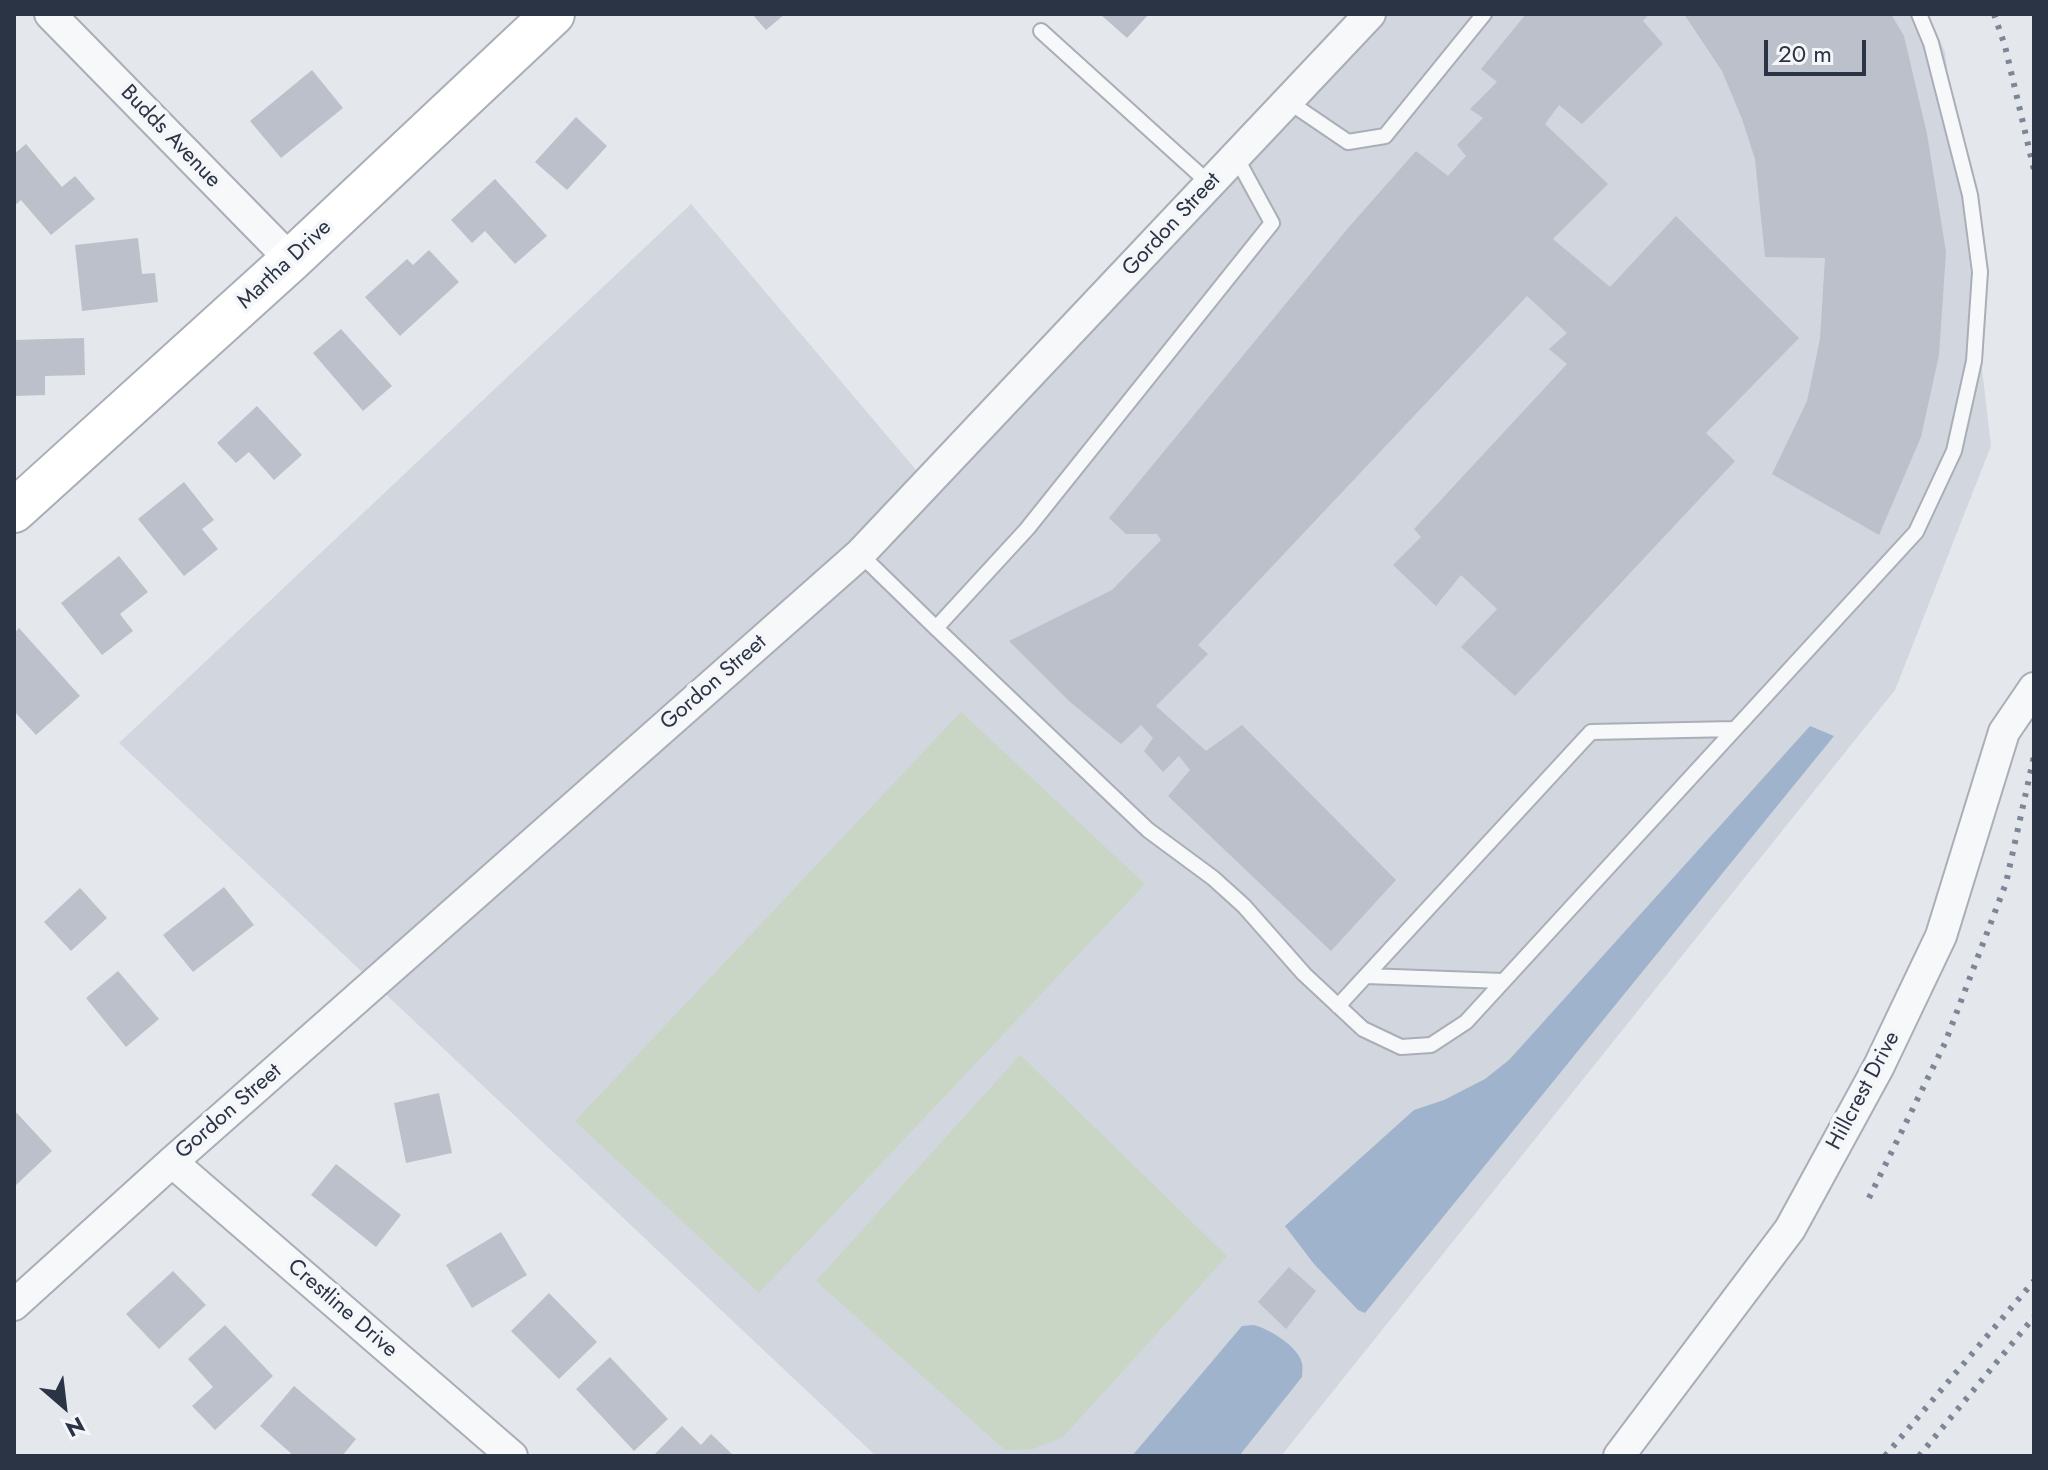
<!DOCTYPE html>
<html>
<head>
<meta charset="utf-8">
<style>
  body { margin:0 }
  #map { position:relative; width:2048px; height:1470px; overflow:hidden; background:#e4e7ec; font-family:Jost,sans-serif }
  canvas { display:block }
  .frame { position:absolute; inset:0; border:16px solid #2b3445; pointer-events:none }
  .north { position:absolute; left:24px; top:1366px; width:80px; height:80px; -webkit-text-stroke:6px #f4f6f9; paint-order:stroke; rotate:152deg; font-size:22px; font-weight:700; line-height:32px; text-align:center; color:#2b3445 }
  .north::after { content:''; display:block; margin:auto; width:28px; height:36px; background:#2b3445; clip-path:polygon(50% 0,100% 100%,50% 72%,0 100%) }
  .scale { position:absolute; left:1764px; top:40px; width:102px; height:36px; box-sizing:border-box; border:4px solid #2b3445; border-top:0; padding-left:10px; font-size:24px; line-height:28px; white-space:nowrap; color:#2b3445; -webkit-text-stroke:6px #f4f6f9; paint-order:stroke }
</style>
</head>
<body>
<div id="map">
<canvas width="2048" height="1470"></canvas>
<div class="frame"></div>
<div class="north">N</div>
<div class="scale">20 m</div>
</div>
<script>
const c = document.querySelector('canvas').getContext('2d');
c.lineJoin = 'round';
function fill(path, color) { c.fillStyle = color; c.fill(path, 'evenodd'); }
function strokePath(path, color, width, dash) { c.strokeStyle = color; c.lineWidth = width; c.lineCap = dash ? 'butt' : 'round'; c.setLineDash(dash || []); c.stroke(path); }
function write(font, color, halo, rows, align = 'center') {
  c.font = font + ' Jost,sans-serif'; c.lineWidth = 8; c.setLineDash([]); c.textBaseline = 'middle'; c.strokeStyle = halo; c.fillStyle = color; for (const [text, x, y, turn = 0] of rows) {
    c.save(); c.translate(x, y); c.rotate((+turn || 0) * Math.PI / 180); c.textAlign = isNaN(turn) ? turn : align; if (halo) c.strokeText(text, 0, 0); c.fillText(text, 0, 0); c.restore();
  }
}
fill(new Path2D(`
  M 1370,14 L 1928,14 L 1945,52 L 1991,446 L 1895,690 L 1281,1456 L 876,1456 L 119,743 L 691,204 L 927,483 Z`), '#d2d6de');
fill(new Path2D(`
  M 961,712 L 1145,884 L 759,1293 L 575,1121 Z
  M 1020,1055 L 1227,1256 L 1063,1437 L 1033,1449 L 1005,1450 L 816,1281 Z`), '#c9d6c5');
fill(new Path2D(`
  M 1810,726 L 1834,736 L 1365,1313 L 1358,1310 L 1314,1264 L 1285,1226 L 1414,1110 L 1444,1100 L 1485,1079 L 1509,1060 Z
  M 1254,1325 C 1269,1329 1298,1346 1302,1363 C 1303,1367 1302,1372 1302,1377 L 1239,1456 L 1132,1456 L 1242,1326 Z`), '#9fb4cc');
fill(new Path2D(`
  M 752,14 L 785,14 L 766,30 Z
  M 1100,14 L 1149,14 L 1127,38 Z
  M 1526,14 L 1649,14 L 1643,21 L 1663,44 L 1582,124 L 1559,105 L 1545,124 L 1608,184 L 1553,239 L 1610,287 L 1676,216 L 1799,338 L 1706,433 L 1735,461 L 1515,696 L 1461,647 L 1497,609 L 1461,575 L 1436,606 L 1393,565 L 1421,537 L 1414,529 L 1567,364 L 1549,349 L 1567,333 L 1527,296 L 1198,645 L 1208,654 L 1156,706 L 1206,751 L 1242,725 L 1396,880 L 1331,951 L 1168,796 L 1190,770 L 1179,756 L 1163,772 L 1144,751 L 1153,738 L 1141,725 L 1121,744 L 1069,701 L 1009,641 L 1112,590 L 1161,540 L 1157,534 L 1126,534 L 1109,518 L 1349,227 L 1416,151 L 1448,176 L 1466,156 L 1457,145 L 1483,118 L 1470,109 L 1497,82 L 1481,69 Z
  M 1684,14 L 1891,14 L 1904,36 L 1927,134 L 1946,252 L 1939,355 L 1921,437 L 1879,535 L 1772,474 L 1807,401 L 1820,339 L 1825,258 L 1765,257 L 1755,159 L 1742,119 L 1722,71 Z
  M 312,70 L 343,108 L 281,158 L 250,121 Z
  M 576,117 L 607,146 L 567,190 L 535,162 Z
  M 26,144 L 62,187 L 75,176 L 95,199 L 51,235 L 21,200 L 14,206 L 14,154 Z
  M 495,179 L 547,236 L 515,264 L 485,231 L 472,243 L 451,220 Z
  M 138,238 L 142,274 L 155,273 L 158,302 L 82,311 L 75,245 Z
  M 429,250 L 459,282 L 400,336 L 365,297 L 407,259 L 413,265 Z
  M 341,329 L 392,386 L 363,411 L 313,353 Z
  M 84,338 L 85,375 L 45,376 L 45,395 L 14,396 L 14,340 Z
  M 257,406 L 302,455 L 274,480 L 249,452 L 236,463 L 217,443 Z
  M 184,482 L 214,520 L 202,529 L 218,549 L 184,576 L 138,519 Z
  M 119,556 L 148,592 L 120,614 L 133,631 L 102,655 L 61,603 Z
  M 19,628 L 80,696 L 36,735 L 14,711 L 14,633 Z
  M 224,887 L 254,925 L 193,972 L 163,935 Z
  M 80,888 L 107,918 L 71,951 L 44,922 Z
  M 118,971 L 159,1019 L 126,1047 L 86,998 Z
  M 439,1093 L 452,1153 L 406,1163 L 394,1103 Z
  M 14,1110 L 52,1151 L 14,1187 Z
  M 336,1164 L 401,1215 L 376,1247 L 311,1195 Z
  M 501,1232 L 527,1275 L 472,1308 L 446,1265 Z
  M 1289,1267 L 1316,1291 L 1286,1329 L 1258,1302 Z
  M 173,1271 L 206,1305 L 159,1349 L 126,1314 Z
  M 549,1293 L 597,1342 L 559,1379 L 511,1331 Z
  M 225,1325 L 273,1376 L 215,1430 L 192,1406 L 213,1387 L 188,1359 Z
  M 610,1357 L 668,1419 L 634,1451 L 576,1389 Z
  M 294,1386 L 356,1439 L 342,1456 L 294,1456 L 260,1426 Z
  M 682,1426 L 701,1445 L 711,1434 L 734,1456 L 653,1456 Z`), '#bbc0ca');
const lane = new Path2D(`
  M 1041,31 L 1210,184
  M 1289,102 L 1348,142 L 1385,136 L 1484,14
  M 860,554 L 936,628 L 1027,529 L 1272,223 L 1236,157
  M 936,628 L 1148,830 L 1213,878 L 1244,906 L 1304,974 L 1363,1029 L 1401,1047 L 1431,1045 L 1466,1022 L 1916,532 L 1954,451 L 1974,361 L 1980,272 L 1970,195 L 1931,43 L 1919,14
  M 1366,976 L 1503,981
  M 1338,1006 L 1591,732 L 1734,729`);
const street = new Path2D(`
  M 50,14 L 291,260
  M 172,1162 L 512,1456
  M 14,1305 L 172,1162 L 860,554 L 1370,14
  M 1619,1456 L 1790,1229 L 1879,1066 L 1941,936 L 2004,732 L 2034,688`);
const secondary = new Path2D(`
  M 14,511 L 291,260 L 553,14`);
strokePath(lane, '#a9aeb7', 18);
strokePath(street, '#a9aeb7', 34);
strokePath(secondary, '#a9aeb7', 46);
strokePath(lane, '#f7f8fa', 14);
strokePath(street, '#f7f8fa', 30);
strokePath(secondary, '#fff', 42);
strokePath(new Path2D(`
  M 1994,14 L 2005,46 L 2034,170
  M 1869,1198 L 1945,1043 L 2006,883 L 2034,756
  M 1885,1456 L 2034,1281
  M 1919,1456 L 2034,1317`), '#7d8696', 6, [4, 8]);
write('22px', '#2b3445', '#f4f6f9', [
  ["Budds Avenue",170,137,46],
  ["Gordon Street",1172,225,-47],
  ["Martha Drive",285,265,-43],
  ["Gordon Street",714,683,-41],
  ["Hillcrest Drive",1864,1091,-62],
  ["Gordon Street",229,1112,-41],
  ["Crestline Drive",342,1309,41]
]);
</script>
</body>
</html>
